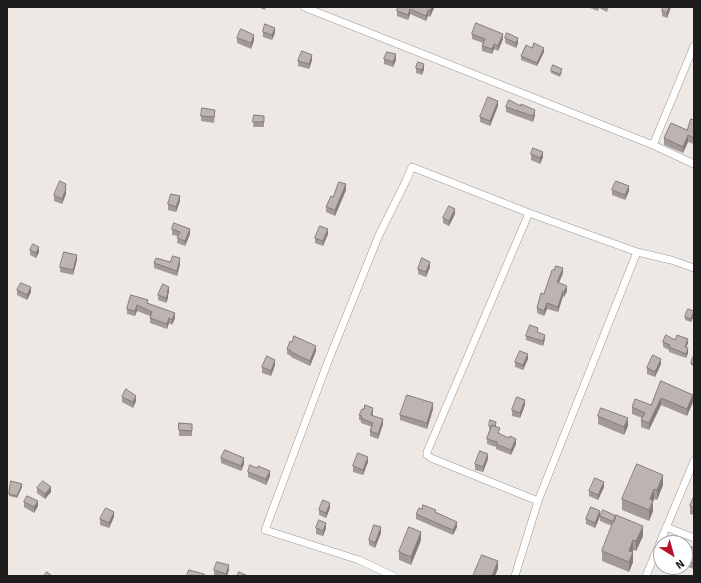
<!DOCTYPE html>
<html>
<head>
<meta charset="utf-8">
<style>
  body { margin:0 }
  #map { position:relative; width:701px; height:583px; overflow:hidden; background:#ede8e3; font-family:Signika,sans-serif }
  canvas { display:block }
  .frame { position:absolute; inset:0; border:8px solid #1c1c1c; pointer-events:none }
  .north { position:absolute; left:653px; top:535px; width:40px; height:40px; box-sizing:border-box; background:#fff; border:1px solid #a4a4a4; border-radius:50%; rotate:143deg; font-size:11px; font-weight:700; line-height:16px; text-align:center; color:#1c1c1c }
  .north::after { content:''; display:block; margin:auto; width:14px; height:18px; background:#b7112c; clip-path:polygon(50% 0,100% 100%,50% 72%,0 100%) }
</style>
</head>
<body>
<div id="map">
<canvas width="701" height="583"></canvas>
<div class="frame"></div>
<div class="north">N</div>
</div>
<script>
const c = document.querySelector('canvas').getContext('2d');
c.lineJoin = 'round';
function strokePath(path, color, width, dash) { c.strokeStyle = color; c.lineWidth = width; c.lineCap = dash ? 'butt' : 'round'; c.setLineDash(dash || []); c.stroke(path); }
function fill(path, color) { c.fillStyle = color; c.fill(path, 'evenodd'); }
const minor = new Path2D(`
  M 304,7 L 653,145 L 694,164
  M 653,145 L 694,46
  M 529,213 L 427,452 L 427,455 L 431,458 L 538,501
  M 637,252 L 671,260 L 694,268
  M 666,527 L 694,538
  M 393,576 L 359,560 L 265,530 L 329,359 L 379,235 L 406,181 L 412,167 L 529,213 L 637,252 L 538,501 L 515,576
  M 646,576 L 694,461`);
strokePath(minor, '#999', 8);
strokePath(minor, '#fff', 7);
fill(new Path2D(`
  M 258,7 L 266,7 L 265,10 Z
  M 398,7 L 434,7 L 434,8 L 430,17 L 428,16 L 426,21 L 410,14 L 408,20 L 397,16 L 397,11 Z
  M 590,7 L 609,7 L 607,12 L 599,8 L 598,11 L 590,8 Z
  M 663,7 L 671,7 L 667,18 L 662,16 L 662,11 Z
  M 263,32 L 275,33 L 272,40 L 263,37 Z
  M 472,34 L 503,39 L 498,51 L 494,49 L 492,54 L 482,51 L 482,46 L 483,43 L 472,39 Z
  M 237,38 L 254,40 L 251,49 L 237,43 Z
  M 505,38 L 518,43 L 516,48 L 505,43 Z
  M 532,48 L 544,52 L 537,66 L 521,60 L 521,56 Z
  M 384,59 L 396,60 L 393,67 L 384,64 Z
  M 312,60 L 309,69 L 298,66 L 298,61 Z
  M 416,68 L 424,69 L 422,75 L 416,73 Z
  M 551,71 L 562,72 L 560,77 L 551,73 Z
  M 498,106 L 490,126 L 480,122 L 480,117 Z
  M 506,107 L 535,115 L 533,122 L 506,112 Z
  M 215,115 L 214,123 L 201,121 L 201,116 Z
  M 254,115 L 264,116 L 264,127 L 253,127 Z
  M 694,120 L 694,144 L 688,142 L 683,153 L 664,145 L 664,138 L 687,130 Z
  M 531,154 L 543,157 L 540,164 L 531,160 Z
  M 66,184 L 66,194 L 62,204 L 54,201 L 54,195 Z
  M 346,190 L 335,216 L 326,212 L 326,207 L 333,197 Z
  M 612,190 L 629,191 L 625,200 L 612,195 Z
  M 180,201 L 176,212 L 168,210 L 168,204 Z
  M 455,214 L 449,226 L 443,223 L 443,218 Z
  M 172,229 L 190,234 L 185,246 L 177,243 L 178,236 L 172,235 Z
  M 328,234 L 323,246 L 315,243 L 315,238 Z
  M 30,250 L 39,252 L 36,258 L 30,255 Z
  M 77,260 L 73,275 L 60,272 L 60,267 Z
  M 170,262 L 180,264 L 177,276 L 154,268 L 154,263 Z
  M 430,267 L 426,277 L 418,274 L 418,269 Z
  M 563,273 L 559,283 L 567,291 L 564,297 L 563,296 L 558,312 L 547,309 L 544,316 L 537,313 L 537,308 Z
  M 17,290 L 31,292 L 27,300 L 17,295 Z
  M 169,292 L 168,295 L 168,298 L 166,303 L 158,300 L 158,295 Z
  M 131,295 L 148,303 L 175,318 L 172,325 L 169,323 L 167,329 L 150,323 L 150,316 L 137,311 L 135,316 L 127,314 L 127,309 Z
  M 694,311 L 694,315 L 691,322 L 685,320 L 685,317 Z
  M 538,332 L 545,339 L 543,346 L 526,340 L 526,336 Z
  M 675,340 L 688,343 L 686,347 L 688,353 L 686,358 L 669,352 L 669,350 L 663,347 L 663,342 Z
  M 287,349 L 316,351 L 310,366 L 291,357 L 291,356 L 287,354 Z
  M 694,358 L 694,366 L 691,365 L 691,363 Z
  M 528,359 L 523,370 L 515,367 L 515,362 Z
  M 661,364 L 655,377 L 647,374 L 647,368 Z
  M 275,365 L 271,376 L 262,373 L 262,367 Z
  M 661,381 L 693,402 L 687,416 L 661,405 L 649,430 L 641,427 L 641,420 L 642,418 L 632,414 L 632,407 L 651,405 Z
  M 122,397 L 136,401 L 133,408 L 122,402 Z
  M 525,405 L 520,418 L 512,416 L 512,410 Z
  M 433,409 L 427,429 L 400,420 L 400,415 Z
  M 373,413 L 372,415 L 383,424 L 378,439 L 370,436 L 370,431 L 372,427 L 361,423 L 361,421 L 359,420 L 359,415 Z
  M 598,416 L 628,426 L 624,435 L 598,424 Z
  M 179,423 L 192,424 L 192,436 L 179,436 Z
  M 496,424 L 496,427 L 500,434 L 516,444 L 511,455 L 496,449 L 496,447 L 487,444 L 487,439 L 490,429 L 489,429 L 489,426 Z
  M 221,458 L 244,464 L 241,471 L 221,463 Z
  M 488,459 L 483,472 L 475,470 L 475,464 Z
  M 368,462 L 363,475 L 353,472 L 353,466 Z
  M 257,468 L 270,476 L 266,485 L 248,477 L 248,472 Z
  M 663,485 L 657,500 L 654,499 L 653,501 L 653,511 L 649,521 L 622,510 L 622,499 Z
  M 22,487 L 17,498 L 9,496 L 9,494 Z
  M 604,487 L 598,500 L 589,496 L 589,491 Z
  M 37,488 L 51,492 L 45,499 L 37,493 Z
  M 694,496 L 694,515 L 690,514 L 690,506 Z
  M 24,502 L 38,506 L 34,513 L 24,507 Z
  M 330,508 L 326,518 L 319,515 L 319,510 Z
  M 422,509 L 436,512 L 457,527 L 453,535 L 416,519 L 416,514 Z
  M 600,515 L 643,536 L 636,551 L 633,550 L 633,562 L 629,572 L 602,561 L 602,551 L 612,526 L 600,521 L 600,517 L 595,528 L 586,524 L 586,519 Z
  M 114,517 L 109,528 L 100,525 L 100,519 Z
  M 316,528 L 326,528 L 323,536 L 316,534 Z
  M 381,533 L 375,548 L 369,545 L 369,540 Z
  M 421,540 L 411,565 L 399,560 L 399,552 Z
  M 685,544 L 694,548 L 694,569 L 685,566 Z
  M 214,570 L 229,570 L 227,576 L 217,576 L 214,575 Z`), '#a39a97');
fill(new Path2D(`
  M 432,7 L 434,7 L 434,8 L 430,17 L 430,11 Z
  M 669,7 L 671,7 L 667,18 L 667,13 Z
  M 410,9 L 410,14 L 408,20 L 408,15 Z
  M 428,10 L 428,16 L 426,21 L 426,16 Z
  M 275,28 L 275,33 L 272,40 L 272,35 Z
  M 503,34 L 503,39 L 498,51 L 498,46 Z
  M 254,35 L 254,40 L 251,49 L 251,43 Z
  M 518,38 L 518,43 L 516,48 L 516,43 Z
  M 494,44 L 494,49 L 492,54 L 492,49 Z
  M 544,48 L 544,52 L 537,66 L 537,63 Z
  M 396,54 L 396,60 L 393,67 L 393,62 Z
  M 312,55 L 312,60 L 309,69 L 309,64 Z
  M 424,64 L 424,69 L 422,75 L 422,70 Z
  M 498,101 L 498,106 L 490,126 L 490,121 Z
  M 535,110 L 535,115 L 533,122 L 533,116 Z
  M 688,135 L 688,142 L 683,153 L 683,147 Z
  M 543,152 L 543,157 L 540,164 L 540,158 Z
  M 66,184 L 66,194 L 62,204 L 62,199 Z
  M 346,184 L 346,190 L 335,216 L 335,210 Z
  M 629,186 L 629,191 L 625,200 L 625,195 Z
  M 180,196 L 180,201 L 176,212 L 176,207 Z
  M 455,209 L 455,214 L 449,226 L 449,221 Z
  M 190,229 L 190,234 L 185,246 L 185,241 Z
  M 328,229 L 328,234 L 323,246 L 323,241 Z
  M 39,247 L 39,252 L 36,258 L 36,253 Z
  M 77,255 L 77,260 L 73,275 L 73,270 Z
  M 180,258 L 180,264 L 177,276 L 177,271 Z
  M 430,262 L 430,267 L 426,277 L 426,272 Z
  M 563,268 L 563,273 L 557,287 L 557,282 Z
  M 567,286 L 567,291 L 564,297 L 564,292 Z
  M 31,287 L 31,292 L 27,300 L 27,295 Z
  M 169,287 L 169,292 L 168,295 L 168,298 L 166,303 L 166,298 L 167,292 Z
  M 563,291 L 563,296 L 558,312 L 558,307 Z
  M 547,303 L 547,309 L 544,316 L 544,311 Z
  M 137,305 L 137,311 L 135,316 L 135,311 Z
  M 694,312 L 694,315 L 691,322 L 691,319 Z
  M 175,313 L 175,318 L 172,325 L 172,320 Z
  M 169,318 L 169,323 L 167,329 L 167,324 Z
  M 545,335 L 545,339 L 543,346 L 543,341 Z
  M 688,339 L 688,343 L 685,351 L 685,347 Z
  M 316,346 L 316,351 L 310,366 L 310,361 Z
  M 688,348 L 688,353 L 686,358 L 686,354 Z
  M 528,354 L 528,359 L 523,370 L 523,365 Z
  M 661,359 L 661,364 L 655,377 L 655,372 Z
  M 275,360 L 275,365 L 271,376 L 271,371 Z
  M 693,395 L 693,402 L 687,416 L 687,409 Z
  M 136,396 L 136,401 L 133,408 L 133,402 Z
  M 661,398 L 661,405 L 649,430 L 649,423 Z
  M 525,400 L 525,405 L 520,418 L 520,413 Z
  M 433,403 L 433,409 L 427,429 L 427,423 Z
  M 373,408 L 373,413 L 371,420 L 371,415 Z
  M 628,418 L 628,426 L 624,435 L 624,427 Z
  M 383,419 L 383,424 L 378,439 L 378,434 Z
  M 516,439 L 516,444 L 511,455 L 511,450 Z
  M 488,454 L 488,459 L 483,472 L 483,467 Z
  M 368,457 L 368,462 L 363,475 L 363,470 Z
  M 244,458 L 244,464 L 241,471 L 241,466 Z
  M 270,471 L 270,476 L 266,485 L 266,479 Z
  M 663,475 L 663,485 L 657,500 L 657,490 Z
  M 604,482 L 604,487 L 598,500 L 598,495 Z
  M 22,484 L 22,487 L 17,498 L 17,496 Z
  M 51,487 L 51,492 L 45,499 L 45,494 Z
  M 654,489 L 654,499 L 650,510 L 650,499 Z
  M 38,501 L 38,506 L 34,513 L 34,507 Z
  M 653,501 L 653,511 L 649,521 L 649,510 Z
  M 330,503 L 330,508 L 326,518 L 326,513 Z
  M 600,511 L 600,516 L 595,528 L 595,523 Z
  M 114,512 L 114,517 L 109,528 L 109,523 Z
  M 457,522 L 457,527 L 453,535 L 453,530 Z
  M 326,523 L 326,528 L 323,536 L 323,531 Z
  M 643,526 L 643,536 L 636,551 L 636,541 Z
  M 381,527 L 381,533 L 375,548 L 375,543 Z
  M 421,532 L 421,540 L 411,565 L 411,557 Z
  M 633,540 L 633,550 L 629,561 L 629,551 Z
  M 633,552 L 633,562 L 629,572 L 629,562 Z
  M 498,561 L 498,569 L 495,576 L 492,576 Z
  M 229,565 L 229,570 L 227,576 L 226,576 L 226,574 Z`), '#847d7b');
const building = new Path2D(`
  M 398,7 L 432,7 L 430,11 L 428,10 L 426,16 L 410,9 L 408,15 L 397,11 Z
  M 663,7 L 669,7 L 667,13 L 662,11 Z
  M 476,23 L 503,34 L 498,46 L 494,44 L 492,49 L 482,46 L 485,39 L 472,34 Z
  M 265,24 L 275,28 L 272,35 L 263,32 Z
  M 241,29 L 254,35 L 251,43 L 237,38 Z
  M 507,33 L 518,38 L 516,43 L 505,38 Z
  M 534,43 L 544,48 L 537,63 L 521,56 L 526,45 L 532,48 Z
  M 302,51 L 312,55 L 309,64 L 298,61 Z
  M 387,52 L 396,54 L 393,62 L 384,59 Z
  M 418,62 L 424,64 L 422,70 L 416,68 Z
  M 553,65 L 562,69 L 560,74 L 551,71 Z
  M 488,97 L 498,101 L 490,121 L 480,117 Z
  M 509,100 L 521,106 L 521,104 L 535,110 L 533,116 L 506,107 Z
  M 202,108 L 215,110 L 214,117 L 201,116 Z
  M 254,115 L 264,116 L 264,122 L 253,122 Z
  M 691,119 L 694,120 L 694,138 L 688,135 L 683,147 L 664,138 L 671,123 L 687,130 Z
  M 533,148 L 543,152 L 540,158 L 531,154 Z
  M 60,181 L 66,184 L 65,188 L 66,189 L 62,199 L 54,195 Z
  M 616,181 L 629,186 L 625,195 L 612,190 Z
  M 339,182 L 346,184 L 335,210 L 326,207 L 331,196 L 333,197 Z
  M 171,194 L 180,196 L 176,207 L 168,204 Z
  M 449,206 L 455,209 L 449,221 L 443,218 Z
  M 174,223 L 190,229 L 185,241 L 177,238 L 180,232 L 172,229 Z
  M 320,226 L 328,229 L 323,241 L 315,238 Z
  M 33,244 L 39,247 L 36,253 L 30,250 Z
  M 64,252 L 77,255 L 73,270 L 60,267 Z
  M 173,256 L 180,258 L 177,271 L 154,263 L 156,258 L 170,262 Z
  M 422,258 L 430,262 L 426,272 L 418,269 Z
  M 556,266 L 563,268 L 557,282 L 567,286 L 564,292 L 563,291 L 558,307 L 547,303 L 544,311 L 537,308 L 541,293 L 544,294 L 552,270 L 554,270 Z
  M 21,283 L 31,287 L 27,295 L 17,290 Z
  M 163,284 L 169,287 L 167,292 L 168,293 L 166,298 L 158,295 Z
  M 131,295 L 148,300 L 147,303 L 175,313 L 172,320 L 169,318 L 167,324 L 150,318 L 152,312 L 137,305 L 135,311 L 127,309 Z
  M 688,309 L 694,311 L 691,319 L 685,317 Z
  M 530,325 L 538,328 L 537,332 L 545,335 L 543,341 L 526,336 Z
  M 666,335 L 675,340 L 677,335 L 688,339 L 685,347 L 688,348 L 686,354 L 669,347 L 670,345 L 663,342 Z
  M 294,336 L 316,346 L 310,361 L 291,352 L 291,351 L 287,349 L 290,341 L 292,342 Z
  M 520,351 L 528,354 L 523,365 L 515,362 Z
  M 653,355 L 661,359 L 655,372 L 647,368 Z
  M 267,356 L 275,360 L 271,371 L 262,367 Z
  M 693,357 L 694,358 L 694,364 L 691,363 Z
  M 661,381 L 693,395 L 687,409 L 661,398 L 649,423 L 641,420 L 645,413 L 632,407 L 635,399 L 651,405 Z
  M 126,389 L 136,396 L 133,402 L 122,397 Z
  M 407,395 L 433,403 L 427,423 L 400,415 Z
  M 517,397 L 525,400 L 520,413 L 512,410 Z
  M 365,405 L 373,408 L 371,415 L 383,419 L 378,434 L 370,431 L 373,423 L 361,418 L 362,416 L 359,415 L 362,409 L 364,409 Z
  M 601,408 L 628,418 L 624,427 L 598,416 Z
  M 490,420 L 496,422 L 495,427 L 492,425 L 491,427 L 489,426 Z
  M 179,423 L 192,424 L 192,431 L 179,430 Z
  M 492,425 L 500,428 L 498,433 L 509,438 L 510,436 L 516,439 L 511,450 L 496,444 L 497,442 L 487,439 Z
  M 225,450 L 244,458 L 241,466 L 221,458 Z
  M 480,451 L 488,454 L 483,467 L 475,464 Z
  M 358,453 L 368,457 L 363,470 L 353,466 Z
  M 637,464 L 663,475 L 657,490 L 654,489 L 650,499 L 653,501 L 649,510 L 622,499 Z
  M 250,465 L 257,468 L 258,466 L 270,471 L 266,479 L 248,472 Z
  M 595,478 L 604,482 L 598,495 L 589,491 Z
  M 11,481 L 22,484 L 17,496 L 9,494 Z
  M 43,481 L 51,487 L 45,494 L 37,488 Z
  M 27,496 L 38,501 L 34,507 L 24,502 Z
  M 694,496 L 694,508 L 690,506 Z
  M 323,500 L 330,503 L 326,513 L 319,510 Z
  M 423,505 L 436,510 L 435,512 L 457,522 L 453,530 L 416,514 L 419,508 L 422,509 Z
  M 591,507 L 600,511 L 595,523 L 586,519 Z
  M 106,508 L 114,512 L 109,523 L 100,519 Z
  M 603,510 L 616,516 L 614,522 L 600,516 Z
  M 616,515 L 643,526 L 636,541 L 633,540 L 629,551 L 633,552 L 629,562 L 602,551 Z
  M 319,520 L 326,523 L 323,531 L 316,528 Z
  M 374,525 L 381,527 L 375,543 L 369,540 Z
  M 409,527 L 421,532 L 411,557 L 399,552 Z
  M 685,544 L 694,548 L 694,563 L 685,559 Z
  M 482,555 L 498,561 L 492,576 L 473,576 Z
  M 217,562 L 229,565 L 226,574 L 214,570 Z
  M 189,570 L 204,574 L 206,576 L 187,576 Z
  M 47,572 L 52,576 L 44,576 Z
  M 239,572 L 248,576 L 237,576 Z`);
fill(building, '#bdb3b0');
strokePath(building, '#847d7b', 1);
</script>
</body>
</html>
